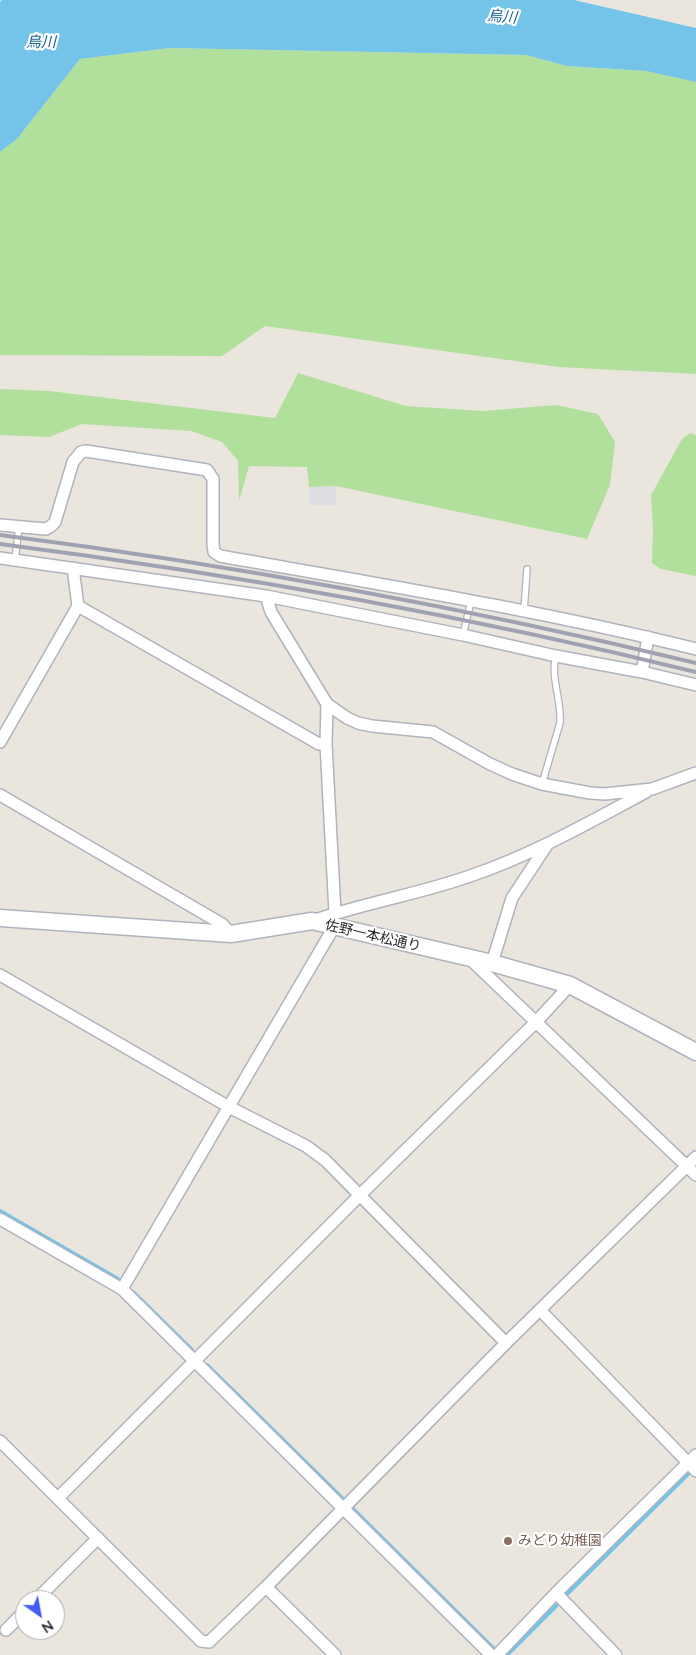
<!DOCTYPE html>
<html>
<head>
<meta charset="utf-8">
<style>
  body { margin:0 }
  #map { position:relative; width:696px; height:1655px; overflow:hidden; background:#ebe6dd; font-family:Mulish,sans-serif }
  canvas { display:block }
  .north { position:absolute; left:15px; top:1590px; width:50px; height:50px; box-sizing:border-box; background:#fff; border:1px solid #aaa; border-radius:50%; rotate:147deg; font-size:14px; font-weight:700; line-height:20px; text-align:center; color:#2a2a2a }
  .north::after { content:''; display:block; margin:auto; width:18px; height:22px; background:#445cf1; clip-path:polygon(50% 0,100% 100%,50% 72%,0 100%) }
</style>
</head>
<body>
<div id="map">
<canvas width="696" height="1655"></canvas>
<div class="north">N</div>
</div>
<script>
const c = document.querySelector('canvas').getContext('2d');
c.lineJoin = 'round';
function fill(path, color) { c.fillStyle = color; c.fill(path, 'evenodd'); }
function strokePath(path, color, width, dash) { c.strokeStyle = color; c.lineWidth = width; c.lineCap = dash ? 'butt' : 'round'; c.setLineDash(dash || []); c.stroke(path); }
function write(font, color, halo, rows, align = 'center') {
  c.font = font + ' Mulish,"Noto Sans JP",sans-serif'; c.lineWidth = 4.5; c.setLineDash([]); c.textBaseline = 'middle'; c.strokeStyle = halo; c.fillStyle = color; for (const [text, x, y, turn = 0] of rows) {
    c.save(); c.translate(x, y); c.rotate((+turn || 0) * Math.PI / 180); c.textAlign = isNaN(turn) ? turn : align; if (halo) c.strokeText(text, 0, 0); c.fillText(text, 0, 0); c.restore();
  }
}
fill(new Path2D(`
  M 336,486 L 336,505 L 309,505 L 309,487 Z`), '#dfdde4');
fill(new Path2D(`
  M 170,48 L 526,55 L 567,66 L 646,71 L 696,82 L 696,374 L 558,367 L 265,326 L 222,356 L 0,355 L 0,152 L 17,139 L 80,59 Z
  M 298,373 L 406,406 L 483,411 L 556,405 L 598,414 L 615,442 L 610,485 L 587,539 L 336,486 L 309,487 L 307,467 L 249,466 L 239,501 L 238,461 L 222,442 L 191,431 L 82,424 L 49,437 L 0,435 L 0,389 L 49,391 L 275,418 Z
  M 690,433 L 696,435 L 696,576 L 661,569 L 652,563 L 653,529 L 651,495 L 682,439 Z`), '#b0e09c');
fill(new Path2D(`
  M 2,0 L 574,0 L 696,28 L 696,82 L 646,71 L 567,66 L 526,55 L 170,48 L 80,59 L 17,139 L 0,152 L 0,2 Z`), '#74c4e9');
strokePath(new Path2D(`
  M 0,1211 L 118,1279
  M 133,1292 L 192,1350
  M 207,1365 L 342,1498
  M 353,1509 L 493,1648
  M 567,1594 L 688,1474
  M 507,1655 L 557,1605`), '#74c4e9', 4);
const lane = new Path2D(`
  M 15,560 L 19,527
  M 524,611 L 527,569
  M 463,635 L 471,601
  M 542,784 L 560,723 C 562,701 550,677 556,656`);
const street = new Path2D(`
  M 0,525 L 46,529 L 51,526 L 55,522 L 73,462 L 81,452 L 86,451 L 207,470 L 213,479 L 213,544 L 214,552 L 220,556 C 379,584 539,610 696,649
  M 0,558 L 266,596 L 463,635 L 556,656 L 642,672 L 696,685
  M 266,596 L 271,612 L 327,704 L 347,718 L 358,723 L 372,726 L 433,732 L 490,764 L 512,774 L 542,784 L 590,793 L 605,794 L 652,789 L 696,773
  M 78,606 L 319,744 L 326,744
  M 642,672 L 648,637
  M 327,704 L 326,744 L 335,913
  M 0,742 L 78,606 L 73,568
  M 0,795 L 222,924 L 231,934
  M 312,921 C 364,903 419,894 470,876 C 532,855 588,823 646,792
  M 470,959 L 696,1175
  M 492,963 L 512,898 L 547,845
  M 0,975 L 229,1107 L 306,1146 L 325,1160 L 506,1343
  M 0,1219 L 122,1289 L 491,1655
  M 122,1289 L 334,927
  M 541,1311 L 696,1471
  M 0,1441 L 201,1641 L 209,1642 L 266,1587 L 506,1343 L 696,1157
  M 58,1498 L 360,1195 L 537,1021 L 570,985
  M 266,1587 L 335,1655
  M 556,1593 L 616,1655
  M 36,1600 L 98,1538
  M 6,1630 L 25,1611
  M 497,1655 L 556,1593 L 696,1455`);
const secondary = new Path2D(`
  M 0,918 L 231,934 L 312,921 L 492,963 L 570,985 L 696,1052`);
strokePath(lane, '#b0b2bd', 8);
strokePath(street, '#b0b2bd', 14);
strokePath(secondary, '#b0b2bd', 19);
strokePath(lane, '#fff', 5.5);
strokePath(street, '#fff', 11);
strokePath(secondary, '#fff', 16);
strokePath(new Path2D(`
  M 0,535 C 234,565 467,608 696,663
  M 0,544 C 233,574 468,616 696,672`), '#a0a2b3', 4);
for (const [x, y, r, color] of [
  [508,1541,5,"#8d6e63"]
]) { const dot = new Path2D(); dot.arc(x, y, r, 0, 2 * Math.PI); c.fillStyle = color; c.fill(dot); strokePath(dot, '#fff', 2); }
write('14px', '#2a2a2a', '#fff', [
  ["佐野一本松通り",373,936,13]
]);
write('14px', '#785e54', '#fff', [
  ["みどり幼稚園",518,1541]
], 'left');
write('italic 15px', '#146295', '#fff', [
  ["烏川",502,17,5],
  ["烏川",41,42]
]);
</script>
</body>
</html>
